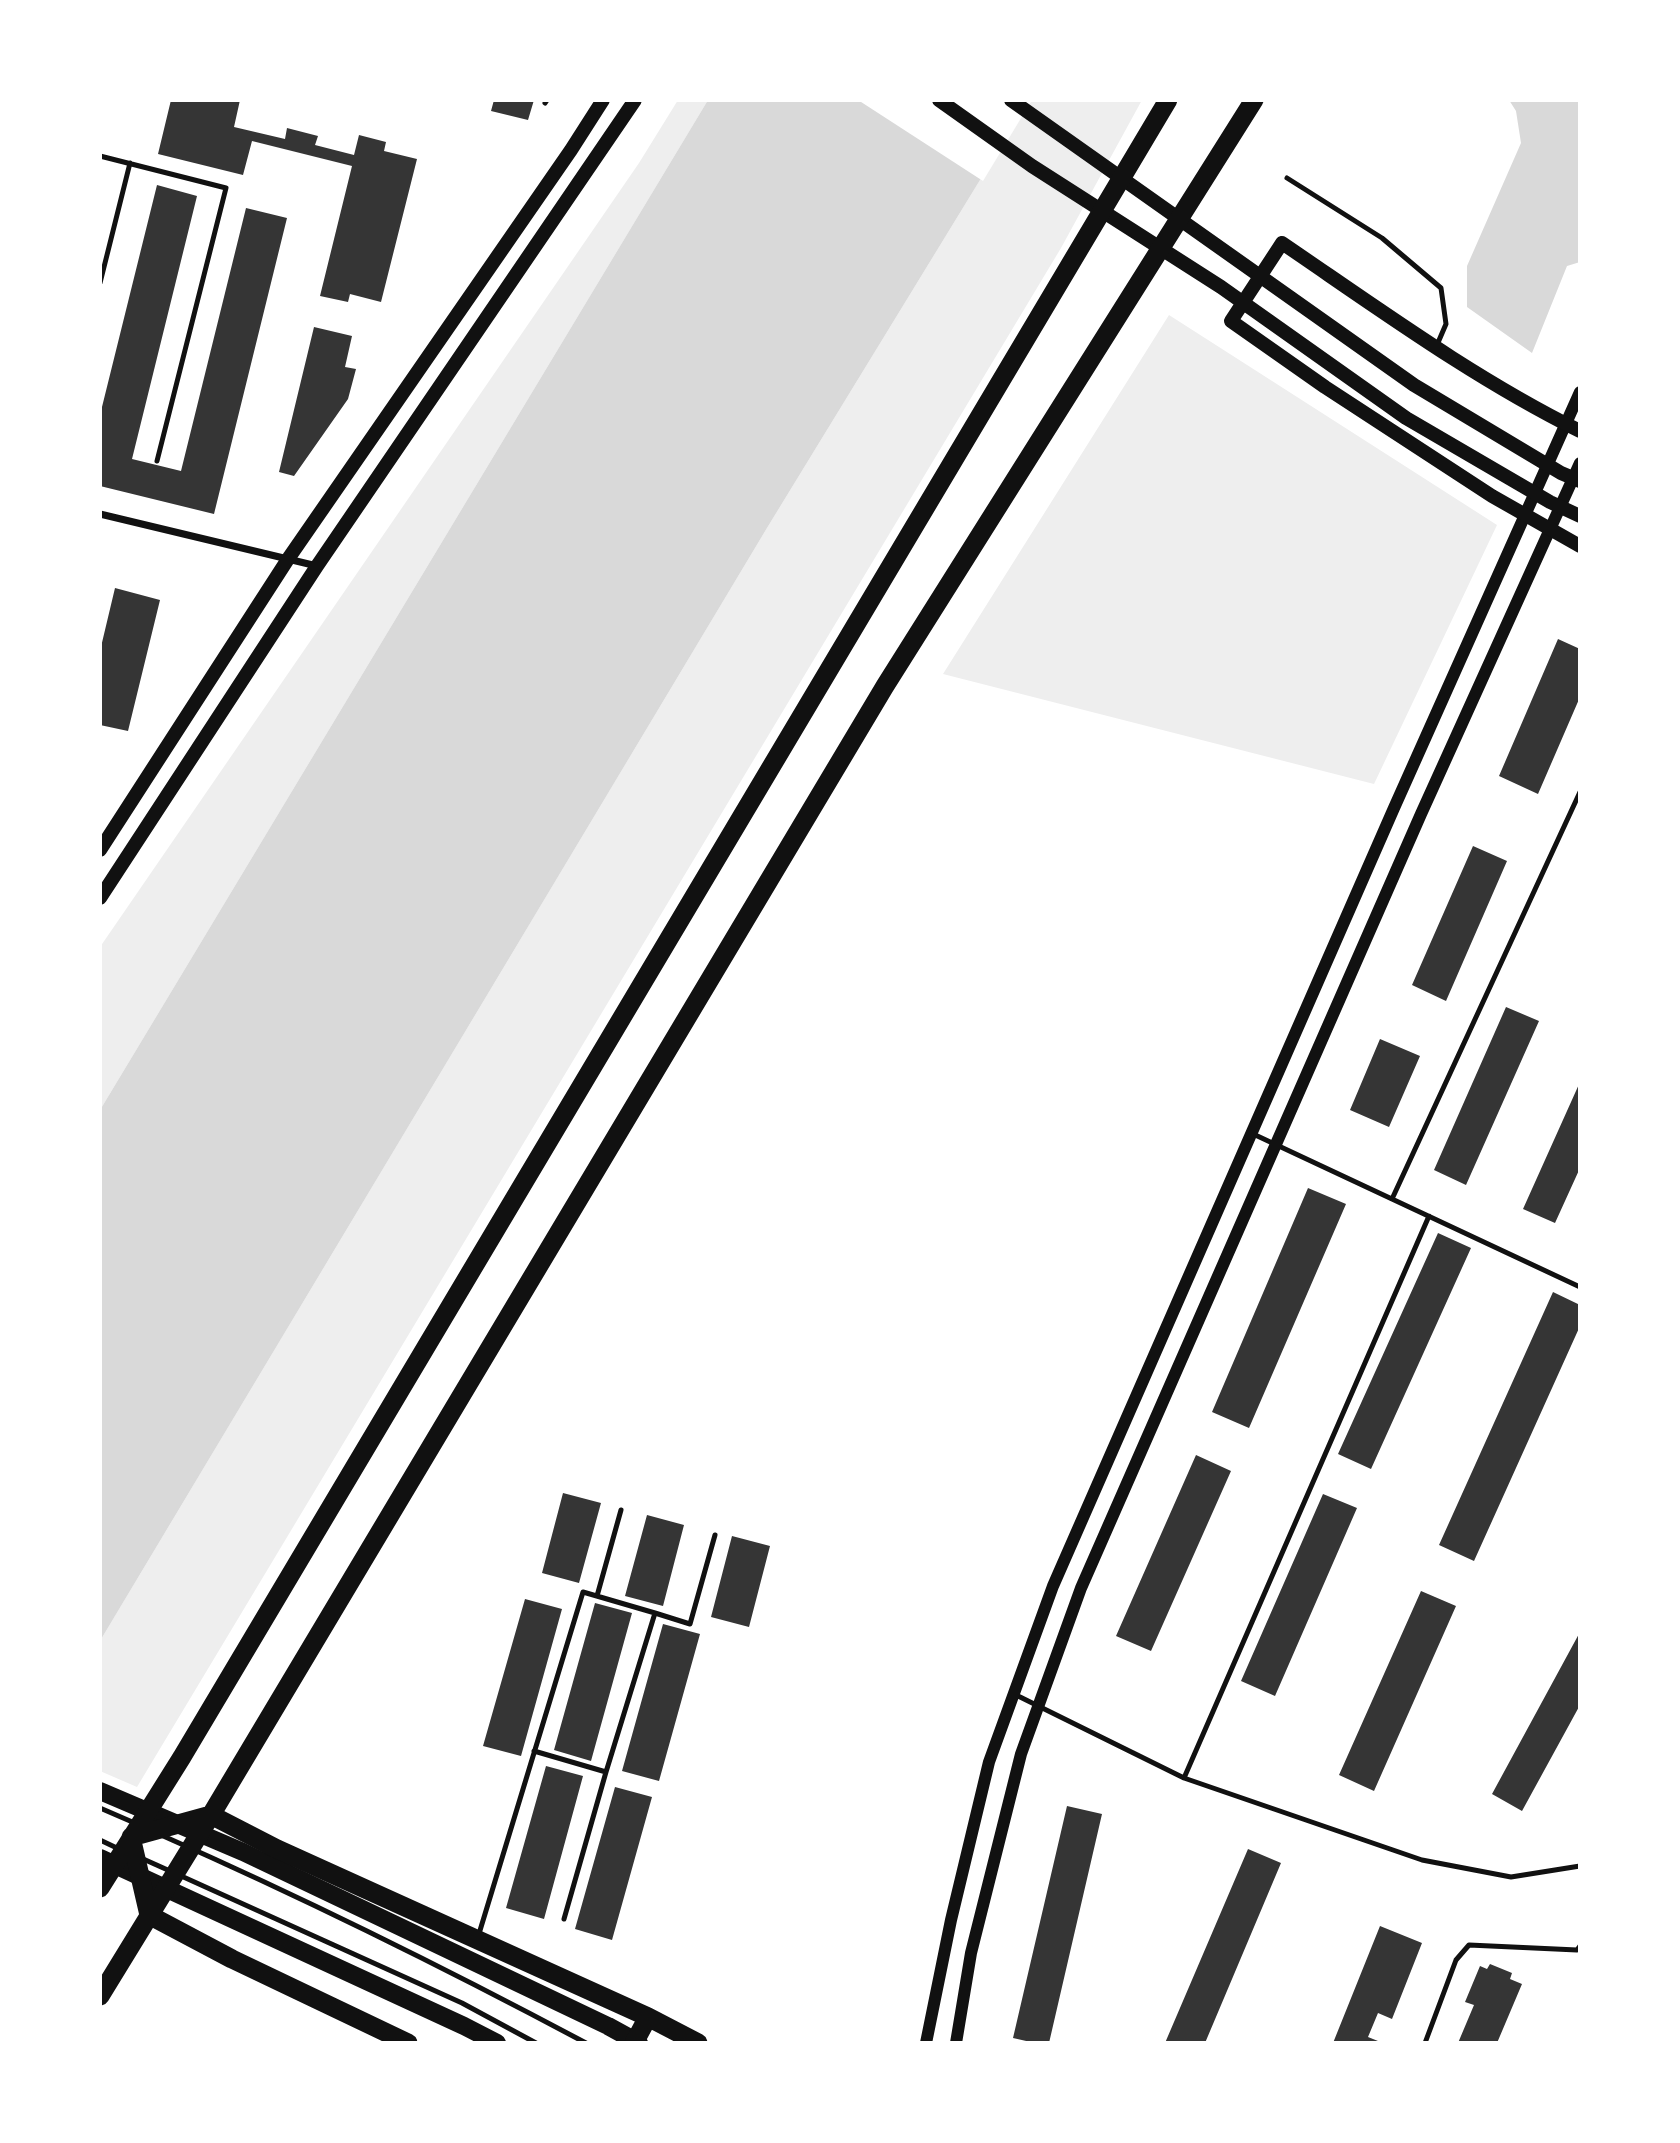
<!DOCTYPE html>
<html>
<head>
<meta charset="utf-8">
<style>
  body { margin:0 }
  #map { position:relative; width:1680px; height:2143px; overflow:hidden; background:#fff; font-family:Rubik,sans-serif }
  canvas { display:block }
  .frame { position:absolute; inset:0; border:102px solid #fff; pointer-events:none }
</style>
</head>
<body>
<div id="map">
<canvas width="1680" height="2143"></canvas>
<div class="frame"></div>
</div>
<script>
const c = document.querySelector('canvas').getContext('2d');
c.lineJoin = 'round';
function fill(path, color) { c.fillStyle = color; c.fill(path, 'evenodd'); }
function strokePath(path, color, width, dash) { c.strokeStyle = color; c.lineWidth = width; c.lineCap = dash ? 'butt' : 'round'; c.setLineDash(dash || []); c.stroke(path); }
fill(new Path2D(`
  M 678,100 L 708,100 L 100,1110 L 100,947 L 639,163 Z
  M 1029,100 L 1142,100 L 1061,248 L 137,1787 L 100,1771 L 100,1641 L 767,528 Z
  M 1169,315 L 1497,525 L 1374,784 L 943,674 Z`), '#eee');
fill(new Path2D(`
  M 708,100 L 1029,100 L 767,528 L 100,1641 L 100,1110 Z
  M 1509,100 L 1577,100 L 1580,104 L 1580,262 L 1567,266 L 1532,353 L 1467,307 L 1467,266 L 1521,143 L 1516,111 Z`), '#d9d9d9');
fill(new Path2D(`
  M 858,100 L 1032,100 L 983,181 Z`), '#fff');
fill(new Path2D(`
  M 171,100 L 240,100 L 234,127 L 285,139 L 287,128 L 318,136 L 315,145 L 354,155 L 359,135 L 386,142 L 384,151 L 417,159 L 381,302 L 350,294 L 348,302 L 320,296 L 352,166 L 252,141 L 243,175 L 158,154 Z
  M 494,100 L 534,100 L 528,120 L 491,111 Z
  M 157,185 L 197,196 L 132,459 L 181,471 L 246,208 L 287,218 L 214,514 L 100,486 L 100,415 Z
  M 314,327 L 352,336 L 345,367 L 356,369 L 348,399 L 294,476 L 279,472 Z
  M 115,588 L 160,600 L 128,731 L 100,725 L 100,651 Z
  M 1558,639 L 1580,649 L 1580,697 L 1538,794 L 1499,776 Z
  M 1473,846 L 1507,861 L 1446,1001 L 1412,985 Z
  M 1506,1007 L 1539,1021 L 1466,1185 L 1434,1170 Z
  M 1380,1039 L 1420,1056 L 1389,1127 L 1350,1110 Z
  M 1580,1082 L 1580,1168 L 1555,1223 L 1523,1209 Z
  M 1308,1188 L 1346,1204 L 1249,1428 L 1212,1412 Z
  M 1438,1233 L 1471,1248 L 1371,1469 L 1338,1454 Z
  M 1553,1292 L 1580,1305 L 1580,1326 L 1474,1561 L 1439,1545 Z
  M 1196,1455 L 1231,1471 L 1151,1651 L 1116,1636 Z
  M 563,1493 L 601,1503 L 579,1583 L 542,1573 Z
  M 1323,1494 L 1357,1508 L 1275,1696 L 1241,1681 Z
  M 647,1515 L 684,1525 L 663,1606 L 625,1596 Z
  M 732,1536 L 770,1546 L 749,1627 L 711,1617 Z
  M 1421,1591 L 1456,1606 L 1374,1791 L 1339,1775 Z
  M 525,1599 L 562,1609 L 521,1756 L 483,1746 Z
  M 595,1603 L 632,1613 L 591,1761 L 554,1750 Z
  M 663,1624 L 700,1634 L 659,1781 L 622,1771 Z
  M 1580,1632 L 1580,1705 L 1522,1811 L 1492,1794 Z
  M 546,1766 L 583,1776 L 544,1919 L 506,1908 Z
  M 615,1787 L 652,1797 L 612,1940 L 575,1929 Z
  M 1067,1806 L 1102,1814 L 1049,2043 L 1035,2043 L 1013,2038 Z
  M 1248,1849 L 1281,1863 L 1205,2043 L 1165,2043 Z
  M 1380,1926 L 1422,1943 L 1392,2019 L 1378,2013 L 1368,2037 L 1383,2043 L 1333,2043 Z
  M 1490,1964 L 1512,1973 L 1510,1979 L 1522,1984 L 1497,2043 L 1458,2043 L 1474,2005 L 1465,2002 L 1480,1966 L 1487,1969 Z`), '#353535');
strokePath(new Path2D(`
  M 545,103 L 547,100
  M 100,156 L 226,188 L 157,461
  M 1287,178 L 1382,238 L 1441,288 L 1446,324 L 1437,345
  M 100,283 L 130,163
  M 1251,1133 L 1580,1287
  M 1392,1199 L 1580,792
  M 597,1596 L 621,1510
  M 655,1613 L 690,1624 L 715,1535
  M 1014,1694 L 1184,1778 L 1422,1860 L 1511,1877 L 1580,1866
  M 1184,1778 L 1429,1216
  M 100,1808 L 137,1824
  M 161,1835 C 306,1899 447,1969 586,2043
  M 100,1840 L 119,1849
  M 141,1858 L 170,1871
  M 179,1875 L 462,2003 L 536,2043
  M 564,1919 L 606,1772
  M 478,1937 L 583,1592 L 655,1613 L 606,1772 L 534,1751
  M 1425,2043 L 1456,1960 L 1469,1945 L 1577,1950 L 1580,1946`), '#111', 5);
strokePath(new Path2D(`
  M 100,514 L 317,566`), '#111', 7);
strokePath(new Path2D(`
  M 926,2043 L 951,1920 L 989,1762 L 1053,1586 L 1394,808 L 1580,392
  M 956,2043 L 971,1953 L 1021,1754 L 1081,1588 L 1421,814 L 1580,463`), '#111', 12);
strokePath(new Path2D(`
  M 939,100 L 1032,166 L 1221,287 L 1406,418 L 1550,502 L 1580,516
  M 1011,100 L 1414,385 L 1561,473 L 1580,481
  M 1580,431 C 1475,379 1379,309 1282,243 L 1231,321 L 1325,387 L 1492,496 L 1580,546
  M 100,850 L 288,559 L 571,150 L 603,100
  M 100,898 L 317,566 L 635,100`), '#111', 14);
strokePath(new Path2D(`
  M 100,1791 L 243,1852 L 608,2026 L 639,2043
  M 100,1858 L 464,2026 L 497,2043`), '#111', 18);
strokePath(new Path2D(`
  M 100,1888 L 182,1757 L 1168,100
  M 100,1996 L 211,1815 L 885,686 L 1254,100
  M 408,2043 L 232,1959 L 149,1915 L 131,1837 L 211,1815 L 277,1849 L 648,2017 L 698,2043
  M 634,2043 L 648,2017`), '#111', 19);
</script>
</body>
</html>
